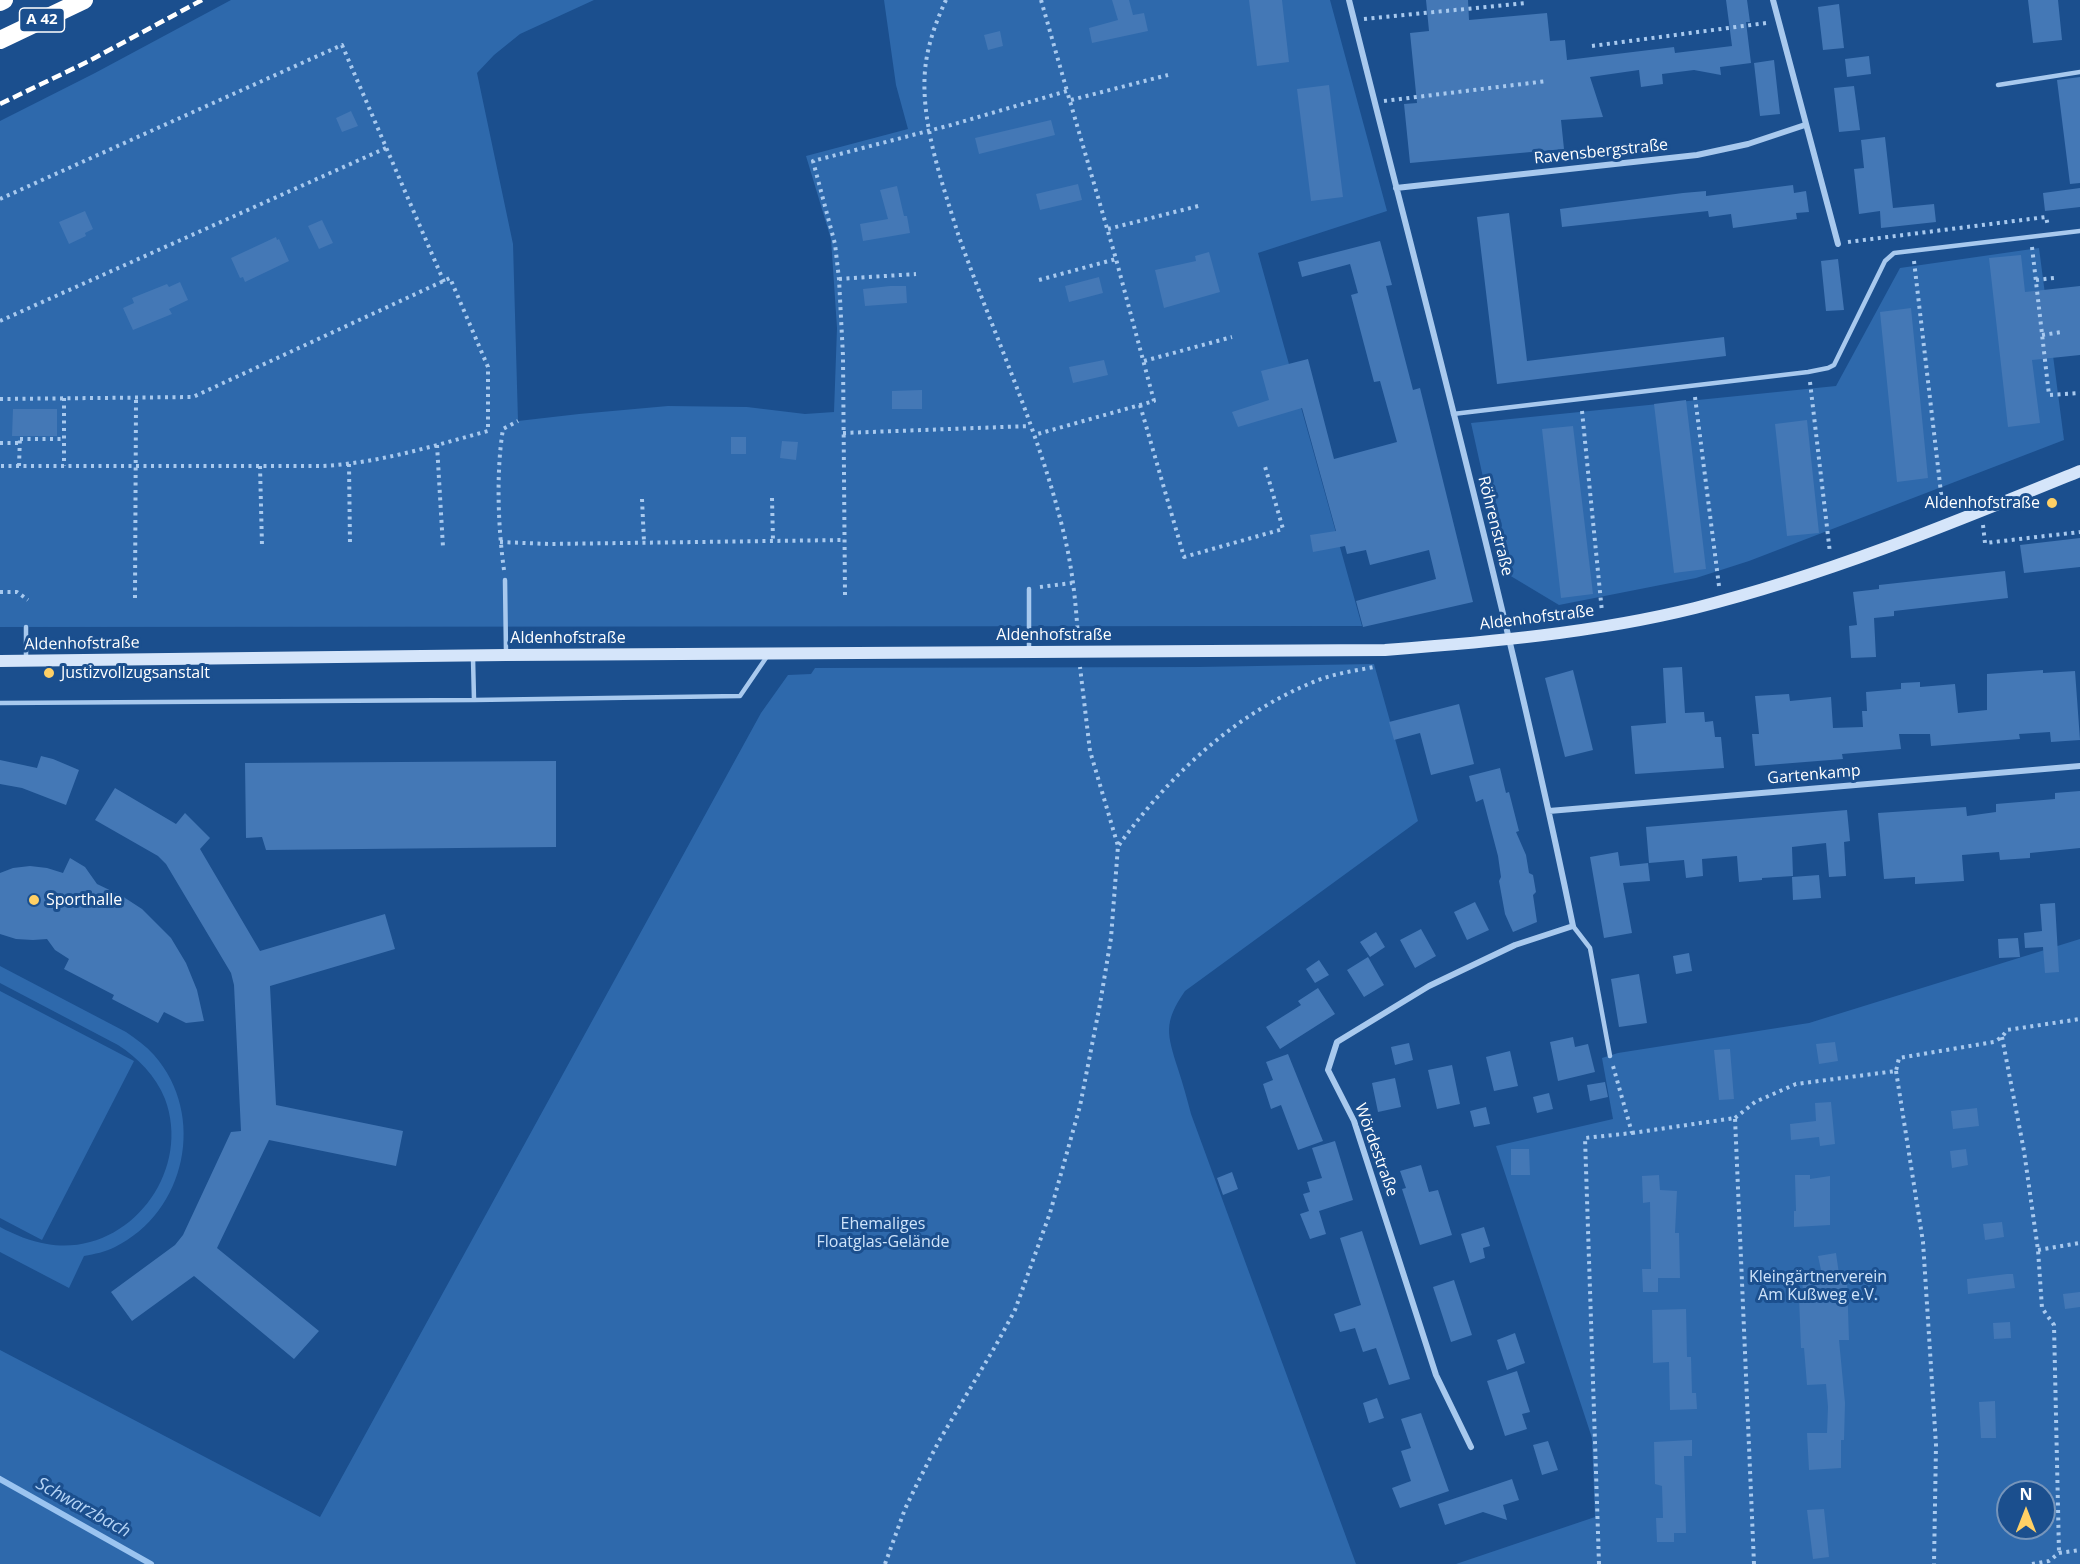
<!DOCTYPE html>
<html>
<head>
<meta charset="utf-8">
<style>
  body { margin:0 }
  #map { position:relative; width:2080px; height:1564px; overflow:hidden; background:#1b4f8e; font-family:"Open Sans",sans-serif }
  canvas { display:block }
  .north { position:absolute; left:1996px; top:1480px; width:60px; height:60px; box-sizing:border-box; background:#1b4f8e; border:2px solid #7695bb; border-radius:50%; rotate:0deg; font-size:16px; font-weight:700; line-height:24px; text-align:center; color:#fff }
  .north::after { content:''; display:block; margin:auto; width:21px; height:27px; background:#ffd065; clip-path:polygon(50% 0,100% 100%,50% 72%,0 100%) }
</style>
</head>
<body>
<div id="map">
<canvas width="2080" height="1564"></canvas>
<div class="north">N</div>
</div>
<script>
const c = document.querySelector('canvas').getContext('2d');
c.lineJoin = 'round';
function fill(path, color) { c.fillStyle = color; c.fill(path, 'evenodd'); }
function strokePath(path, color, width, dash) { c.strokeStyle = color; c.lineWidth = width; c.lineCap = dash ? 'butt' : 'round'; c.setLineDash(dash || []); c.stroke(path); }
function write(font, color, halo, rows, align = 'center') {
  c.font = font + ' "Open Sans",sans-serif'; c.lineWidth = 6; c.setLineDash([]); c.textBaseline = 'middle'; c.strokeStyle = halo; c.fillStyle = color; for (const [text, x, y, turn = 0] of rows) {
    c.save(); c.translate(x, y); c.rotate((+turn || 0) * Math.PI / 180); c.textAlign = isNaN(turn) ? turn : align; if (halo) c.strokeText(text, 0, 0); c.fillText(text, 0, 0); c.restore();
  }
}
fill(new Path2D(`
  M 231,0 L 594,0 L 520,34 L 494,55 L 477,73 L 513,244 L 518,421 L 579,414 L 668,406 L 747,407 L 805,414 L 834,412 L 837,328 L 831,239 L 806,156 L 908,129 L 896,85 L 884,0 L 1330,0 L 1387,211 L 1258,253 L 1362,626 L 0,627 L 0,121 L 95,73 Z
  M 2039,248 L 2064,440 L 1749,561 L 1696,578 L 1559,605 L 1504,572 L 1471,423 L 1836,386 L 1900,268 Z
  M 1374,664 L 1418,821 L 1185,991 C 1163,1023 1167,1034 1178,1069 C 1183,1084 1187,1099 1191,1114 L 1356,1564 L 0,1564 L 0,1350 L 320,1517 L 761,713 L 788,675 L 811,674 L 815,668 L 1198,667 Z
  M 2080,939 L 2080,1564 L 1456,1564 L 1595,1517 L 1592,1438 L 1496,1146 L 1613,1119 L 1602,1058 L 1618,1053 L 1809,1023 ZM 2008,1492 L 2044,1492 L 2044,1528 L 2008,1528 Z
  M 0,966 L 126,1032 C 136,1039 146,1046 154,1055 C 207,1115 186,1212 115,1247 C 105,1252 95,1254 84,1256 L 69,1288 L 0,1252 L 0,1227 C 15,1235 30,1241 47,1244 C 126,1258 193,1174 165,1099 C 156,1076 138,1058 118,1045 L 0,983 Z
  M 0,991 L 134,1061 L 42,1240 L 0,1218 Z`), '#2e69ac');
strokePath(new Path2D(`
  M 0,1479 L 151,1564`), '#9bc4f0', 6);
fill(new Path2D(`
  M 1112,0 L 1129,0 L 1133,15 L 1144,13 L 1148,31 L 1092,43 L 1089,28 L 1118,20 Z
  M 1249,0 L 1282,0 L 1289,62 L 1257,66 Z
  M 1426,0 L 1468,0 L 1469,20 L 1547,13 L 1550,41 L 1565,40 L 1567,60 L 1674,47 L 1675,53 L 1732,46 L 1726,0 L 1747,0 L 1750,22 L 1746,22 L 1751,63 L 1720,67 L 1721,75 L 1694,70 L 1662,74 L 1663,84 L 1641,87 L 1639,70 L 1590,77 L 1603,117 L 1561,120 L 1564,149 L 1410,163 L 1404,104 L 1417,103 L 1410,33 L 1429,31 Z
  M 2028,0 L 2058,0 L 2062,40 L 2033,43 Z
  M 1839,4 L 1844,48 L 1823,50 L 1818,7 Z
  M 1000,31 L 1003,46 L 988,50 L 984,35 Z
  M 1869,56 L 1871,74 L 1847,77 L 1845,59 Z
  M 1774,60 L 1780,114 L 1760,116 L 1754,63 Z
  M 2080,77 L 2080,183 L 2070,184 L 2057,80 Z
  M 1329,85 L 1343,197 L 1311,201 L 1297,89 Z
  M 1854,86 L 1860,130 L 1839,132 L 1834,88 Z
  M 351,111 L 358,126 L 342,132 L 336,118 Z
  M 1051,120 L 1055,135 L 979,154 L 975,138 Z
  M 1885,137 L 1893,208 L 1934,204 L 1936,222 L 1881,228 L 1880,211 L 1859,214 L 1854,169 L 1864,168 L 1861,140 Z
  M 1078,184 L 1082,200 L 1040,210 L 1036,194 Z
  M 1793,185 L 1794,193 L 1806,191 L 1809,212 L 1796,213 L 1797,219 L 1733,228 L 1731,214 L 1709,217 L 1708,211 L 1562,227 L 1560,209 L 1683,193 L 1706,191 L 1706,196 Z
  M 897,186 L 904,216 L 907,216 L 910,233 L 863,241 L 860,224 L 888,219 L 880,190 Z
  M 2080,188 L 2080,207 L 2045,211 L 2043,193 Z
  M 85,211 L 93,229 L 85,233 L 86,236 L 69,244 L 59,222 Z
  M 1509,213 L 1527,361 L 1724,337 L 1726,356 L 1497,384 L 1477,217 Z
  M 322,220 L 333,243 L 319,249 L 308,226 Z
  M 276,237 L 277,240 L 279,239 L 289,261 L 245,282 L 243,277 L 240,278 L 231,258 Z
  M 1380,241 L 1392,285 L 1386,286 L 1413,390 L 1420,388 L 1473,602 L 1363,627 L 1356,601 L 1436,579 L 1429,550 L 1370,565 L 1366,550 L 1347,554 L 1345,546 L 1313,552 L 1310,535 L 1336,531 L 1302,408 L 1238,427 L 1232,412 L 1269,400 L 1261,371 L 1308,359 L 1334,459 L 1397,442 L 1380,381 L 1374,382 L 1351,295 L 1358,293 L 1350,264 L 1302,277 L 1298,262 Z
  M 1209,252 L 1220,292 L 1164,308 L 1155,270 L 1196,261 L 1195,256 Z
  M 2021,255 L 2025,292 L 2080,286 L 2080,355 L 2032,360 L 2040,423 L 2008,427 L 1989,258 Z
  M 1838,259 L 1844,310 L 1826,311 L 1821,261 Z
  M 1099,277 L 1103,293 L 1069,302 L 1065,286 Z
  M 180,282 L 188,300 L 169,309 L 172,314 L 133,330 L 123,308 L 134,303 L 132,298 L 167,284 L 169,287 Z
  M 890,286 L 906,286 L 907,303 L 865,306 L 863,289 Z
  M 1911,308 L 1928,478 L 1897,482 L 1880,312 Z
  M 1104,360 L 1108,375 L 1073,383 L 1069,367 Z
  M 922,390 L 922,409 L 892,409 L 892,391 Z
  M 1686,400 L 1706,569 L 1674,573 L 1654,404 Z
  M 13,409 L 57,409 L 57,436 L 12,436 Z
  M 1807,420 L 1819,533 L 1787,536 L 1775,424 Z
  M 1573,426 L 1593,594 L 1561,598 L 1542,429 Z
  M 731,437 L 746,437 L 746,454 L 731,454 Z
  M 782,441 L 798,442 L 796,460 L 780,458 Z
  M 2080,538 L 2080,567 L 2024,573 L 2020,545 Z
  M 2005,571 L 2008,598 L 1894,611 L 1894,616 L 1874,618 L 1876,657 L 1851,658 L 1849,626 L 1857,625 L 1853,592 L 1879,589 L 1879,585 Z
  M 1682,667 L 1685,713 L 1704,712 L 1705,722 L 1713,721 L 1715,737 L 1721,737 L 1724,768 L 1635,774 L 1631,726 L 1666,723 L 1663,668 Z
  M 1573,670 L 1593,750 L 1565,757 L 1545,678 Z
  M 2043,670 L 2043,673 L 2075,671 L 2080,740 L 2051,742 L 2050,732 L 2019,734 L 2020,739 L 1931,746 L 1930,734 L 1899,734 L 1901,749 L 1842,754 L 1843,759 L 1755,766 L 1752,734 L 1759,734 L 1755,696 L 1789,694 L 1790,701 L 1831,697 L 1833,728 L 1863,727 L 1862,711 L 1867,711 L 1866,692 L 1901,689 L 1901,683 L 1920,682 L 1920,687 L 1955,684 L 1958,713 L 1987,710 L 1987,674 Z
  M 1459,704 L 1474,764 L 1431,775 L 1420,733 L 1394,740 L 1389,722 Z
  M 41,756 L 53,759 L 79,770 L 66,805 L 22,788 L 0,784 L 0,760 L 37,768 Z
  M 556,761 L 556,847 L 266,850 L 262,837 L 246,838 L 245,763 Z
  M 1500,768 L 1506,793 L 1509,792 L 1519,831 L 1516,832 L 1526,855 L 1529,873 L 1533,875 L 1536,892 L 1533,895 L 1537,922 L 1513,932 L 1505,914 L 1499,881 L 1501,877 L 1498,856 L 1483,799 L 1476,802 L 1469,776 Z
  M 115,788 L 176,824 L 185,813 L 210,838 L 200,849 L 260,951 L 385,914 L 395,949 L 270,986 L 276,1105 L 403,1131 L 396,1166 L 269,1140 L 217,1248 L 319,1331 L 294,1359 L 194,1276 L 132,1321 L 111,1292 L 175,1245 L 183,1235 L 231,1132 L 241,1131 L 234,985 L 231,973 L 166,864 L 158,856 L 95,820 Z
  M 2080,791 L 2080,848 L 2030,853 L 2030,858 L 2000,860 L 1999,852 L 1962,855 L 1964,881 L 1915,884 L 1915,877 L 1884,879 L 1878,813 L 1966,807 L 1967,816 L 1996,812 L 1996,804 L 2055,799 L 2055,793 Z
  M 1847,810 L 1850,841 L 1844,842 L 1846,876 L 1829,877 L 1826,843 L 1792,847 L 1793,876 L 1762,878 L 1762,880 L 1739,882 L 1737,856 L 1702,859 L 1703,876 L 1686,878 L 1684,860 L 1649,863 L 1646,827 Z
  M 1618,852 L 1620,866 L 1648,863 L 1650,881 L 1623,883 L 1632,933 L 1604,938 L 1590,857 Z
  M 70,858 L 85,867 L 97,884 L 122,896 L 142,909 L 171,938 L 186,963 L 197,990 L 204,1021 L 186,1023 L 164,1012 L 158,1023 L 112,999 L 114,995 L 64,969 L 69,959 L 55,950 L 47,939 L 33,940 L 16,939 L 0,934 L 0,873 L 13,868 L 30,866 L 47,868 L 63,873 Z
  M 1819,875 L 1821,898 L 1793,900 L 1792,877 Z
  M 1475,902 L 1489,930 L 1467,940 L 1454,912 Z
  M 2055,903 L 2059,972 L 2045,973 L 2043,947 L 2025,948 L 2024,933 L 2042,931 L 2040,904 Z
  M 1421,929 L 1436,956 L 1415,968 L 1400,940 Z
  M 1376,932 L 1385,947 L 1370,957 L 1360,942 Z
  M 2018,938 L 2020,957 L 1999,958 L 1998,939 Z
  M 1689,953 L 1692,971 L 1676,974 L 1673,956 Z
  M 1368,957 L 1384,985 L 1364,997 L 1347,970 Z
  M 1319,960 L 1329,975 L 1315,983 L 1306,969 Z
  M 1639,974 L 1647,1023 L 1619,1027 L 1611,979 Z
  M 1318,988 L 1335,1014 L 1280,1049 L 1266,1027 L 1301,1005 L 1298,1001 Z
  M 1573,1037 L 1575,1047 L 1588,1044 L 1595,1072 L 1558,1081 L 1550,1042 Z
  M 1835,1042 L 1838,1061 L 1819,1064 L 1816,1044 Z
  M 1409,1043 L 1413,1060 L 1395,1065 L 1391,1047 Z
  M 1730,1049 L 1734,1099 L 1719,1100 L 1714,1050 Z
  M 1510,1051 L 1518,1086 L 1494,1091 L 1486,1057 Z
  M 1288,1054 L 1323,1141 L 1298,1150 L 1281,1105 L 1271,1109 L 1263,1084 L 1273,1080 L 1266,1062 Z
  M 1452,1065 L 1460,1104 L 1437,1109 L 1428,1070 Z
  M 1395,1078 L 1401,1107 L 1378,1112 L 1372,1083 Z
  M 1605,1082 L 1608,1097 L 1590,1101 L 1587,1085 Z
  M 1549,1093 L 1553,1109 L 1537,1113 L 1533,1097 Z
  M 1831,1102 L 1835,1144 L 1820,1146 L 1819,1137 L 1791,1140 L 1790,1124 L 1816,1121 L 1815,1103 Z
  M 1486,1107 L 1490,1124 L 1474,1127 L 1470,1111 Z
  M 1977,1108 L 1979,1126 L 1953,1129 L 1951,1111 Z
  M 1335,1141 L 1353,1200 L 1319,1211 L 1326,1234 L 1310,1239 L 1300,1214 L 1309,1211 L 1303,1194 L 1310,1192 L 1307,1182 L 1322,1178 L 1312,1148 Z
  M 1511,1149 L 1529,1149 L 1530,1175 L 1511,1175 Z
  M 1966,1149 L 1968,1165 L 1952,1168 L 1950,1151 Z
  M 1421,1165 L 1429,1192 L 1438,1190 L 1452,1235 L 1420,1245 L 1402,1189 L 1406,1188 L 1400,1171 Z
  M 1232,1172 L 1238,1189 L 1223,1195 L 1217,1178 Z
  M 1659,1175 L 1660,1190 L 1677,1191 L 1675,1233 L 1679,1233 L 1680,1278 L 1658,1278 L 1658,1292 L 1643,1292 L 1642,1269 L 1651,1269 L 1650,1202 L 1643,1203 L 1642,1176 Z
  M 1795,1175 L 1810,1175 L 1810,1179 L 1830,1176 L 1830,1225 L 1794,1227 L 1794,1211 L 1796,1211 Z
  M 2002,1222 L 2004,1237 L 1985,1240 L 1983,1224 Z
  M 1484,1227 L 1490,1246 L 1483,1248 L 1485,1258 L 1470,1263 L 1461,1234 Z
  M 1362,1231 L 1410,1379 L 1389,1385 L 1376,1348 L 1363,1352 L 1355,1328 L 1340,1332 L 1334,1314 L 1361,1305 L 1340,1238 Z
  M 1836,1253 L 1840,1281 L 1847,1280 L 1849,1340 L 1839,1340 L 1845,1403 L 1844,1440 L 1841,1440 L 1841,1468 L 1809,1470 L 1807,1433 L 1827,1433 L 1828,1407 L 1826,1384 L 1807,1385 L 1804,1348 L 1801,1348 L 1799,1297 L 1803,1297 L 1802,1271 L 1821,1270 L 1818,1256 Z
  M 2007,1274 L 2013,1274 L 2015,1288 L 1968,1294 L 1967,1279 Z
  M 1454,1280 L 1472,1335 L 1451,1342 L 1433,1287 Z
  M 2080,1292 L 2080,1307 L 2065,1309 L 2063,1294 Z
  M 1686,1309 L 1687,1357 L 1691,1357 L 1692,1393 L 1696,1393 L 1697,1409 L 1670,1410 L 1669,1362 L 1653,1363 L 1652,1310 Z
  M 2010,1322 L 2011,1338 L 1994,1339 L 1993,1323 Z
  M 1515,1333 L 1525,1363 L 1507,1370 L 1497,1340 Z
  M 1517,1371 L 1530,1412 L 1522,1414 L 1527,1429 L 1505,1436 L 1487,1381 Z
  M 1377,1398 L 1384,1418 L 1369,1423 L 1363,1403 Z
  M 1995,1401 L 1996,1438 L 1981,1438 L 1979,1402 Z
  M 1421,1413 L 1449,1491 L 1400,1508 L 1392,1488 L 1411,1481 L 1401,1451 L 1411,1448 L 1401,1419 Z
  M 1692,1440 L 1692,1456 L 1684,1456 L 1686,1533 L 1674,1533 L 1674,1542 L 1657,1542 L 1656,1518 L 1663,1518 L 1662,1486 L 1655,1484 L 1654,1442 Z
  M 1548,1441 L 1558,1470 L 1542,1475 L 1533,1445 Z
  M 1512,1479 L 1519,1500 L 1503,1505 L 1507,1520 L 1483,1512 L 1445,1525 L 1438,1504 Z
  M 1824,1509 L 1829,1557 L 1813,1559 L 1807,1510 Z`), '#4478b6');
strokePath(new Path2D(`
  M 946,0 C 937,19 929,41 926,62 C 918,117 942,182 958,234 C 993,333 1038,428 1063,530 C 1072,565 1076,603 1078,638
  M 1041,0 L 1067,91
  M 1364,19 L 1526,3
  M 1592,46 L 1766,23
  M 1071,100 L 1168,75
  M 1384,101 L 1547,81
  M 0,199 L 342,45 L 444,282
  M 1108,229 L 1202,205
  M 1848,242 L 2046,217 L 2048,226
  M 2032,247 L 2049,395 L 2080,393
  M 1914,261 L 1943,510
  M 839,279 L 916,274
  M 1039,280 L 1116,259
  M 2036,280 L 2054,278
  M 0,321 L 386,148
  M 2042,335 L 2062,332
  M 1144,361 L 1232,337
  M 1810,382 L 1830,553
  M 1695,397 L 1719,586
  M 64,398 L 64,466
  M 0,399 L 193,397 L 450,278 L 488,367 L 488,431 C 433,446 379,463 322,466 L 0,466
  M 1140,405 L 1184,557 L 1283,529 L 1264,463
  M 1582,411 L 1602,612
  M 843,433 L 1030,426
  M 20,439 L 64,439
  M 0,443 L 20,443
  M 437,445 L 443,547
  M 349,464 L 350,544
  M 19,466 L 20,437
  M 260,466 L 262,546
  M 772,498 L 773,541
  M 642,499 L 644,542
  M 1983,525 L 1985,543 L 2080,532
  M 500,542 L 549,544 L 845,540
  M 504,570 C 498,527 496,472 503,429 L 518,421
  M 1040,587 L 1072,583
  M 0,592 L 17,592 L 28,600
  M 845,595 L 843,356 L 839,279 L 835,244 L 813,161 L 951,125 L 1067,91 L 1116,259 L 1154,401 L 1034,435
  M 135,598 L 136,398
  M 1119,845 C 1168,777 1232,716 1311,683 C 1331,674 1353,671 1374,667
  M 2002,1037 L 2024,1151 L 2038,1250 L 2042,1308 L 2054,1325 L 2059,1553
  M 1896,1071 L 1923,1242 L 1936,1445 L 1934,1564
  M 1735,1118 L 1755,1102 L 1796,1084 L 1896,1071 L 1899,1058 L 1994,1042 L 2002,1037 L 2007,1030 L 2080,1019
  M 1632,1133 L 1735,1118 L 1754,1564
  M 2038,1250 L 2080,1243
  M 885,1564 L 905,1509 L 918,1482 L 939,1441 L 996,1345 L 1015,1310 L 1050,1213 L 1080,1106 L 1100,1004 L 1111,938 L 1118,846 L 1090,751 L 1080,667
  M 1599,1564 L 1585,1138 L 1632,1133 L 1613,1066
  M 2032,1564 L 2049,1561 L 2059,1553 L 2080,1550`), '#a8c9ee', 4, [3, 4.5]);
strokePath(new Path2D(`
  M 1998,85 L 2080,72
  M 1453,414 L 1808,372 L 1828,368 L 1834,365 L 1885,261 L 1894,253 L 2080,231
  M 505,580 L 506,652
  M 1029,589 L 1029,649
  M 26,658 L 26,627
  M 473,658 L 474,700
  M 0,703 L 474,700 L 740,696 L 768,655
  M 1573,926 L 1590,948 L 1610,1056`), '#a8c9ee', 4.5);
strokePath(new Path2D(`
  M 1349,0 C 1426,308 1509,615 1573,926 L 1515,945 L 1429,986 L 1337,1042 L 1328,1070 L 1354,1121 L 1436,1375 L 1471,1447
  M 1773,0 L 1838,244
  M 1396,188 L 1697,155 L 1748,144 L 1805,125
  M 1549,811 L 2080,766`), '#a8c9ee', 6);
strokePath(new Path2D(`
  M 0,661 L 506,655 L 1385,650 C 1489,642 1594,633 1695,608 C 1827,575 1955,522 2080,471`), '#d5e5fa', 12);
strokePath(new Path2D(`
  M 0,2 L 4,0
  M 0,40 L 84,0`), '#fff', 18);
strokePath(new Path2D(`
  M 0,104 L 89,61 L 202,0`), '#fff', 4.5, [10, 4.5]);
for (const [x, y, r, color] of [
  [2052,503,6,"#ffd065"],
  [49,673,6,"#ffd065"],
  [34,900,6,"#ffd065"]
]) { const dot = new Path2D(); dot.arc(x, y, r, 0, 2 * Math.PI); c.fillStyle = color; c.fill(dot); strokePath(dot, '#1b4f8e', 2); }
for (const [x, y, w] of [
  [42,20,45]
]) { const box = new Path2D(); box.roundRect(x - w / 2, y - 12, w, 24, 4.5); c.fillStyle = '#1b4f8e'; c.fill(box); strokePath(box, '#fff', 1.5); }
write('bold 15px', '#fff', null, [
  ["A 42",42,20]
]);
write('16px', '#fff', '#1b4f8e', [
  ["Ravensbergstraße",1601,152,-6],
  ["Röhrenstraße",1495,526,76],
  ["Aldenhofstraße",1537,618,-7],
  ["Aldenhofstraße",1054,635],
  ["Aldenhofstraße",568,638],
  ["Aldenhofstraße",82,644,-1],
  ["Gartenkamp",1814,775,-5],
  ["Wördestraße",1376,1150,70]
]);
write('16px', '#fff', '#1b4f8e', [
  ["Aldenhofstraße",2040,503,"right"],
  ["Justizvollzugsanstalt",61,673],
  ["Sporthalle",46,900]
], 'left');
write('16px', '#cee3fa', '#1b4f8e', [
  ["Ehemaliges",883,1224],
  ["Floatglas-Gelände",883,1242],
  ["Kleingärtnerverein",1818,1277],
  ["Am Kußweg e.V.",1818,1295]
]);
write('italic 18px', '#b4d3f5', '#1b4f8e', [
  ["Schwarzbach",83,1508,29]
]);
</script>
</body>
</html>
